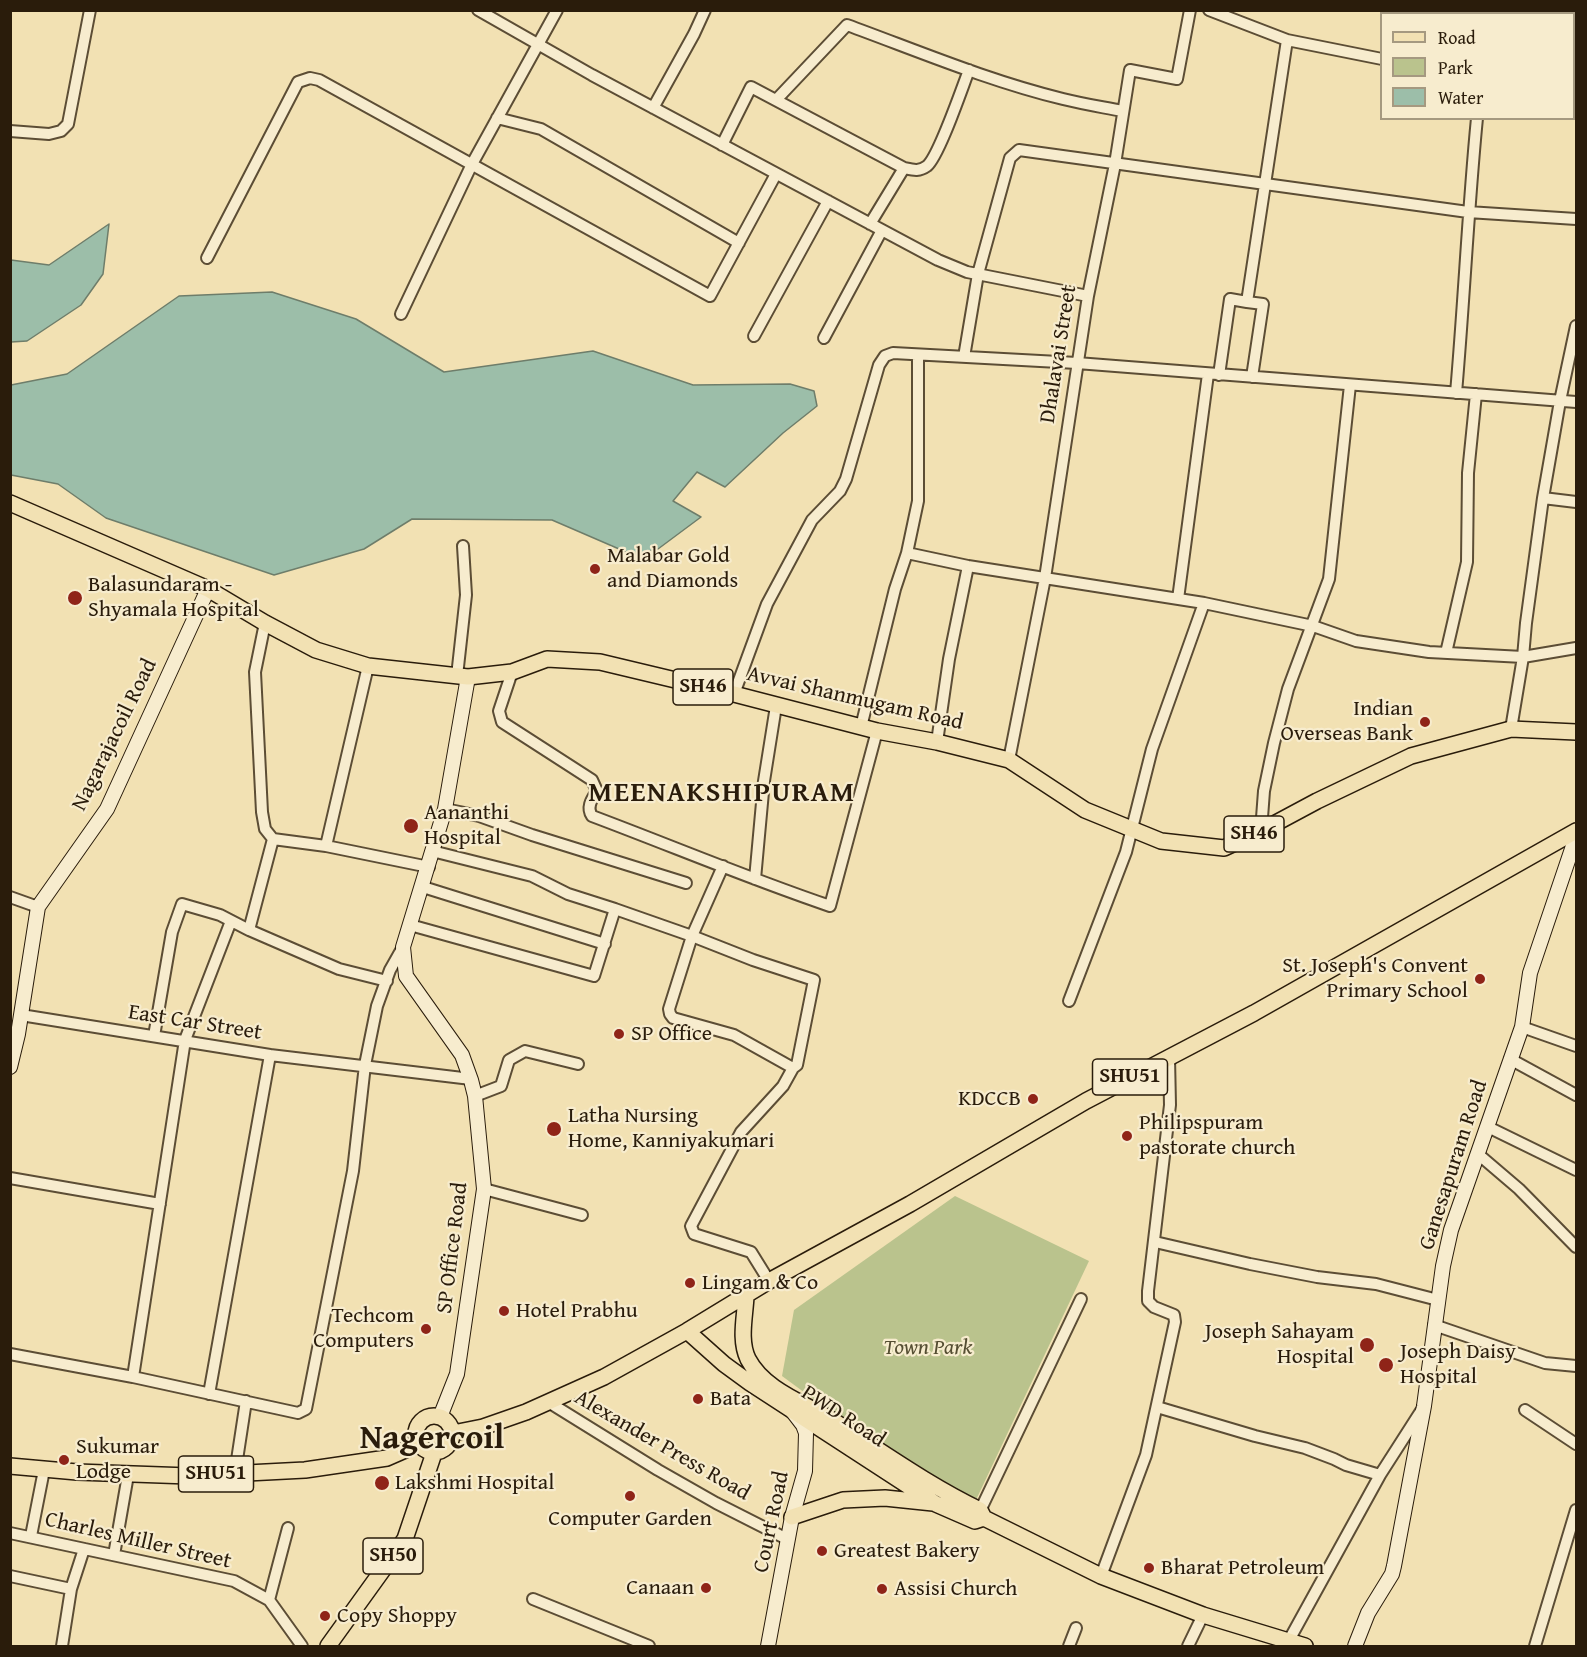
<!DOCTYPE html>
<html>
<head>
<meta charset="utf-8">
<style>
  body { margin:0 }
  #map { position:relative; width:1587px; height:1657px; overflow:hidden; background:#f2e1b3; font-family:"Gentium Book Plus",serif }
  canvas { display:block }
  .frame { position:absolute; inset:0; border:12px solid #2a1c0b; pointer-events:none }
  .legend { position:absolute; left:1380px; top:12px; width:195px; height:108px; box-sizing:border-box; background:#f7ecce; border:2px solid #a59980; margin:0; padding:8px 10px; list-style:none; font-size:18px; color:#2a1c0b }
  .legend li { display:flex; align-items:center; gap:12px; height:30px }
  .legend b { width:30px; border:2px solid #a59980 }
</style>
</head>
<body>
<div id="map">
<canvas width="1587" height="1657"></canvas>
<div class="frame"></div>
<ul class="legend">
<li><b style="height:8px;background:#f2e1b3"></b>Road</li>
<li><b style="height:16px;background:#bac38d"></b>Park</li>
<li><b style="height:16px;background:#9cbea9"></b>Water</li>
</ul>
</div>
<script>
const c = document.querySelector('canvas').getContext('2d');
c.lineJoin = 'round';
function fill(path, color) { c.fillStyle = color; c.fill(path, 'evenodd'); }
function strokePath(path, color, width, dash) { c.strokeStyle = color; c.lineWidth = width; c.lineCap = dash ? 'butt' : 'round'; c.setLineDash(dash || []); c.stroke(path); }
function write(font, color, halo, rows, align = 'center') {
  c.font = font + ' "Gentium Book Plus",serif'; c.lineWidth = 4.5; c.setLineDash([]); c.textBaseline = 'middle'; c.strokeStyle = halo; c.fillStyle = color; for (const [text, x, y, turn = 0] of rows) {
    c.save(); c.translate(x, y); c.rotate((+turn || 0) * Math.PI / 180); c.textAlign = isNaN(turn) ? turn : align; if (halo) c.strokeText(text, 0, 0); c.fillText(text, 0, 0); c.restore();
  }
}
fill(new Path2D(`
  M 955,1196 L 1089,1261 L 975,1502 L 915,1474 L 782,1376 L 794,1310 Z`), '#bac38d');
const water = new Path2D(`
  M 109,224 L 103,274 L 81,305 L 27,341 L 11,342 L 11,260 L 49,265 Z
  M 272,292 L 356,319 L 444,372 L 593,351 L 693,385 L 790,384 L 814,391 L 817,406 L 783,433 L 725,487 L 697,472 L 673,501 L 701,517 L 658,549 L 633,555 L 552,520 L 412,519 L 364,549 L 274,575 L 106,518 L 58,484 L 11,475 L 11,385 L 67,374 L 179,296 Z`);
fill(water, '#9cbea9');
strokePath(water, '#6e7d6a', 1.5);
const street = new Path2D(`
  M 478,10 L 592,75 L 938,260 L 967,272 L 1088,296
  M 1209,10 L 1287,40 L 1382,59
  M 1525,10 L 1525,14
  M 1410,14 L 1411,10
  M 1574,67 L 1576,66
  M 776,100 L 847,25 C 918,51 989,81 1063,99 C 1083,104 1102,107 1122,111
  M 653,108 L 694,34 L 705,10
  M 497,118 L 541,129 L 739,243
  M 10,131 L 49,134 L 61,131 L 68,124 L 90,10
  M 722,145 L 751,87 L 904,168 C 913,170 919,172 927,166 C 939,156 962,88 969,70
  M 870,224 L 904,168
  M 207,258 L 298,82 L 310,78 L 319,80 L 710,296 L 776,174
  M 1247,302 L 1263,304 L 1252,377
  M 401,314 L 472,164 L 557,10
  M 754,336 L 828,201
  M 824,338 L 882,230
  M 964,357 L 978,274 L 1010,158 L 1019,150 L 1468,212 L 1576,219
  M 1219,375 L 1230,299 L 1247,302 L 1287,40
  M 1456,393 C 1464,302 1468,210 1477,118
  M 1543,498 L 1576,502
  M 907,553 L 968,566 L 1204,603 L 1313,626 L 1356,641 L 1429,652 L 1523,657 L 1576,648
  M 1178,599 L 1208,374
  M 265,623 L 255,672 L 262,812 L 265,829 L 273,839 L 326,846 L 429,867
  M 1446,653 L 1467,562 L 1468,473 L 1476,394
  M 512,672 L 499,711 L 502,722 L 592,780 L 597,791 C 592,799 586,807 592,816 C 672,846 750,879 830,906 L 877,731
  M 457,676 L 466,595 L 463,546
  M 734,694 L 767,604 L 812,520 L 840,491 L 846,479 L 879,365 L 885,356 L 893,353 L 1077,363 L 1576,402
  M 861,727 L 895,589 L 907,553 L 918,501 L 918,355
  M 1511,729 L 1523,657 L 1526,623 L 1543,498 L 1560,401 L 1576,326
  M 937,742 L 949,659 L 968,566
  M 1009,760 L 1045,578 L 1088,296 L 1115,164 L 1130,70 L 1177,79 L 1190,10
  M 445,809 L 479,816 L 532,835 L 686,883
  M 1261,831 L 1264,791 L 1274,743 L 1288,689 L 1329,579 L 1350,385
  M 326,846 L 368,666
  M 432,851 L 532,876 L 568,894 L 615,909 L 692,936 L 753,960 L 814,980 L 797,1065 L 793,1068 L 734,1035 L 673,1018 L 670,1014 L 669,1009 L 692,936 L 723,866
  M 755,879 L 764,781 L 776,706
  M 423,887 L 605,944
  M 10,897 L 38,907
  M 410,925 L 594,976 L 615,909
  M 249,930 L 339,969 L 387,981
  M 1069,1001 L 1126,852 L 1152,749 L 1204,603
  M 21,1015 L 270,1055 L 471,1079
  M 1522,1027 L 1576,1046
  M 154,1036 L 172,932 L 182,904 L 220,915 L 249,930 L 273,839
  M 1510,1059 L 1576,1095
  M 475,1096 L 501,1086 L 509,1060 L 525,1051 L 578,1064
  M 1488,1127 L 1576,1170
  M 1478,1154 L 1519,1189 L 1576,1247
  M 10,1178 L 160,1204
  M 484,1189 L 582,1215
  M 1155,1242 L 1250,1264 L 1317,1277 L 1376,1284 L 1438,1300
  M 769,1281 L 751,1252 L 694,1234 L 691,1226 L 741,1132 L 783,1086 L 793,1068
  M 1434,1325 L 1545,1363 L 1576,1366
  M 10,1354 L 133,1377 L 298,1413 L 306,1409 L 353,1171 L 365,1065 L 377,1006 L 390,970 L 403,947
  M 133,1377 L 185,1040 L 231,921
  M 209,1394 L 270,1055
  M 550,1403 L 658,1470 L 716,1503 L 787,1539
  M 1157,1407 L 1255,1436 L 1305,1448 L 1334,1459 L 1346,1465 L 1380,1475
  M 1525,1410 L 1576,1444
  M 235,1473 L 246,1401
  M 978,1515 L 1081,1299
  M 10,1533 L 234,1581 L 269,1600 L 302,1646
  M 31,1536 L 44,1470
  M 114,1555 L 128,1475
  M 10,1576 L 71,1589
  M 1101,1576 L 1146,1455 L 1175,1322 L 1174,1315 L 1154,1307 L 1148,1301 L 1148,1291 L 1170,1105 L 1169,1057
  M 533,1599 L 649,1646
  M 269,1600 L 288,1528
  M 1288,1642 L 1380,1475 L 1421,1411
  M 62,1646 L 71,1589 L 84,1549
  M 1069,1646 L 1076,1628
  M 1188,1646 L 1203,1615
  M 1535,1646 L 1576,1510`);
const secondary = new Path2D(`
  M 10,1067 L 18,1034 L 38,907 L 107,809 L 208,589
  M 440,1417 L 457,1374 L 484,1189 L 475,1096 L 471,1080 L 462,1055 L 406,976 L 403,947 L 445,809 L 468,677
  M 768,1646 L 792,1517 L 805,1471 L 806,1433 L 803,1425 L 793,1412
  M 1355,1646 L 1368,1613 L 1392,1574 L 1394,1566 L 1424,1406 L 1443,1266 L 1451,1230 L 1522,1027 L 1530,973 L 1576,837`);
const primary = new Path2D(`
  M 10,503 L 208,589 L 265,623 L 316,650 L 368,666 L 468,677 L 512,672 L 547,659 L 600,662 L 734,694 L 877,731 L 937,742 L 1009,760 L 1085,810 L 1161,841 L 1224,848 L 1261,831 L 1317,801 L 1411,756 L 1511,729 L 1576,732
  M 746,1296 C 745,1317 739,1340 748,1359 C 764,1390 804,1403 832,1420 C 881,1451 928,1485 980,1510 L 984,1518 L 1101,1576 L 1203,1615 L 1305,1646
  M 687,1331 L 724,1364 L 750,1383 L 936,1504 L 975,1521 L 984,1518
  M416 1434a18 18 0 1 1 36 0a18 18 0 1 1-36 0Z
  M 453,1433 L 483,1427 L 526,1412 L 604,1377 L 687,1331 L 769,1281 L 910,1204 L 1086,1101 L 1254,1013 L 1576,831
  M 10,1466 L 77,1472 L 189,1476 L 305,1470 L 387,1458 L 419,1444
  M 792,1517 L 843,1500 L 885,1498 L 933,1503
  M 328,1646 L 405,1539 L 434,1453`);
strokePath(street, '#5c4d35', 14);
strokePath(secondary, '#2a1c0b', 16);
strokePath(primary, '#2a1c0b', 18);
strokePath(street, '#f7ecce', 10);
strokePath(secondary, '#f7ecce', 14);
strokePath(primary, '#f2e1b3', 15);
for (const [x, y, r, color] of [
  [595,569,6,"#8f2418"],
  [75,598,8,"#8f2418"],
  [1425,722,6,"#8f2418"],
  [411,826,8,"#8f2418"],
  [1480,979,6,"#8f2418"],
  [619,1034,6,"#8f2418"],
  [1033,1099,6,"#8f2418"],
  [554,1129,8,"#8f2418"],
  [1127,1136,6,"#8f2418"],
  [690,1283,6,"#8f2418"],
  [504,1311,6,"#8f2418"],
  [426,1329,6,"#8f2418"],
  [1367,1345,8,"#8f2418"],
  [1386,1365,8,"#8f2418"],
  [698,1399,6,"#8f2418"],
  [64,1460,6,"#8f2418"],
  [382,1483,8,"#8f2418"],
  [630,1496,6,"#8f2418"],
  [822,1551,6,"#8f2418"],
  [1149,1568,6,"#8f2418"],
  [706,1588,6,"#8f2418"],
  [882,1589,6,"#8f2418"],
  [325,1616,6,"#8f2418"]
]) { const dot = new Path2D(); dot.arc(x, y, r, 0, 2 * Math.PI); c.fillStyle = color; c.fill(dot); strokePath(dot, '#f7ecce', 2); }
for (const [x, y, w] of [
  [703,687,60],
  [1254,834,60],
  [1130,1077,75],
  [216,1474,75],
  [393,1556,60]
]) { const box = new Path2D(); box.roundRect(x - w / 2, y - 18, w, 36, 4.5); c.fillStyle = '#f7ecce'; c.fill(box); strokePath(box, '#2a1c0b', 1.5); }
write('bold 21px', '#2a1c0b', null, [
  ["SH46",703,687],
  ["SH46",1254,834],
  ["SHU51",1130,1077],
  ["SHU51",216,1474],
  ["SH50",393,1556]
]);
write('22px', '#2a1c0b', '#f7ecce', [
  ["Dhalavai Street",1059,354,-81],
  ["Avvai Shanmugam Road",855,699,13],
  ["Nagarajacoil Road",115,735,-64],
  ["East Car Street",195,1023,9],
  ["Ganesapuram Road",1454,1165,-72],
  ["SP Office Road",453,1248,-83],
  ["PWD Road",843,1417,33],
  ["Alexander Press Road",662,1446,30],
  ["Court Road",772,1522,-78],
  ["Charles Miller Street",138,1541,13]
]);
write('22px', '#2a1c0b', '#f7ecce', [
  ["Malabar Gold",607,556],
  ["and Diamonds",607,581],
  ["Balasundaram -",88,585],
  ["Shyamala Hospital",88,610],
  ["Indian",1413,709,"right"],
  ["Overseas Bank",1413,734,"right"],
  ["Aananthi",424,813],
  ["Hospital",424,838],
  ["St. Joseph's Convent",1468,966,"right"],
  ["Primary School",1468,991,"right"],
  ["SP Office",631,1034],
  ["KDCCB",1021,1099,"right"],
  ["Latha Nursing",568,1116],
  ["Home, Kanniyakumari",568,1141],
  ["Philipspuram",1139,1123],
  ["pastorate church",1139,1148],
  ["Lingam & Co",702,1283],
  ["Hotel Prabhu",516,1311],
  ["Techcom",414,1316,"right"],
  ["Computers",414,1341,"right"],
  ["Joseph Sahayam",1354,1332,"right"],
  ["Hospital",1354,1357,"right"],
  ["Joseph Daisy",1400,1352],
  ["Hospital",1400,1377],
  ["Bata",710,1399],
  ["Sukumar",76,1447],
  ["Lodge",76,1472],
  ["Lakshmi Hospital",395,1483],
  ["Computer Garden",630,1519,"center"],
  ["Greatest Bakery",834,1551],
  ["Bharat Petroleum",1161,1568],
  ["Canaan",694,1588,"right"],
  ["Assisi Church",894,1589],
  ["Copy Shoppy",337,1616]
], 'left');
write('italic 22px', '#554e32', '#f7ecce', [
  ["Town Park",928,1348]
]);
c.letterSpacing = '1.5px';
write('bold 28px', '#2a1c0b', '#f7ecce', [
  ["MEENAKSHIPURAM",722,794]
]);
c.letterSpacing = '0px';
write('bold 34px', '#2a1c0b', '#f7ecce', [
  ["Nagercoil",432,1439]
]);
</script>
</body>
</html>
